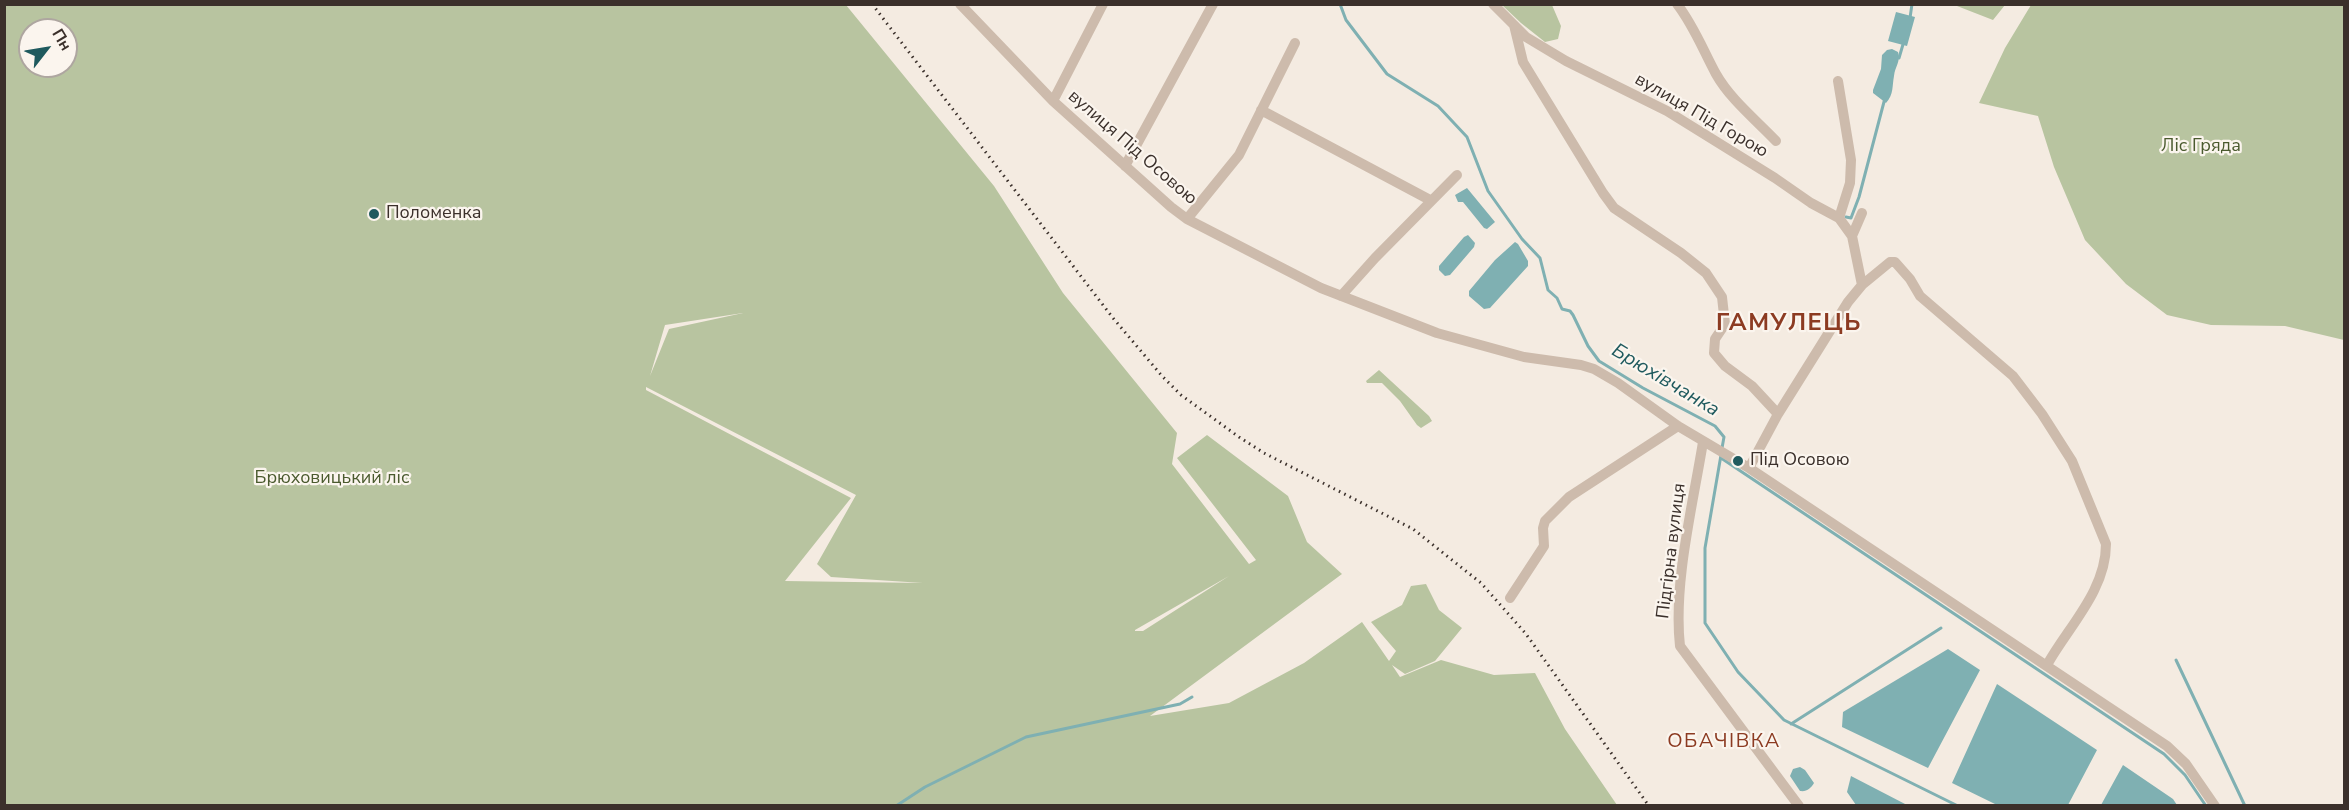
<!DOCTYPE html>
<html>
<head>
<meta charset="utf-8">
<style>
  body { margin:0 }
  #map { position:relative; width:2349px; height:810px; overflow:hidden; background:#f4ebe1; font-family:"Nunito Sans",sans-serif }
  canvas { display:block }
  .frame { position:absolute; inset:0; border:6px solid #3b302b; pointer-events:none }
  .north { position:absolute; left:18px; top:18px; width:60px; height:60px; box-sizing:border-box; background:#fbf5ee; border:2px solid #aea6a0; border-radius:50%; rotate:59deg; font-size:16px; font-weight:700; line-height:24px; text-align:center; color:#3b302b }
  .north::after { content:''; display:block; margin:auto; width:21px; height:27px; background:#1f5a5e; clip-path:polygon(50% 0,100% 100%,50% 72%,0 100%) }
</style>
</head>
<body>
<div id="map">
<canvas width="2349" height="810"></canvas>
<div class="frame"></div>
<div class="north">Пн</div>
</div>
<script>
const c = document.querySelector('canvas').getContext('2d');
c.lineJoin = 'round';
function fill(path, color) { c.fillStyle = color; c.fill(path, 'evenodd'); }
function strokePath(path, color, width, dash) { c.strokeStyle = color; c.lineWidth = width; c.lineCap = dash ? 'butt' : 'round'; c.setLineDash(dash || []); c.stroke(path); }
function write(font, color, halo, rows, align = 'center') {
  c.font = font + ' "Nunito Sans",sans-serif'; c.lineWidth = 4.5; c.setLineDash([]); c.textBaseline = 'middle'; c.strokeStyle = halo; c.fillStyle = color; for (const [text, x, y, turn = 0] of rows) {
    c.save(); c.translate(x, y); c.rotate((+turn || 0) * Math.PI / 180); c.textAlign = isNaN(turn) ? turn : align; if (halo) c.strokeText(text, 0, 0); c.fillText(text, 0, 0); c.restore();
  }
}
fill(new Path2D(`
  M 5,4 L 846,5 L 994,186 L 1063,293 L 1177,433 L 1172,464 L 1249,564 L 1256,560 L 1177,458 L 1207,435 L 1288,496 L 1307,542 L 1342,574 L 1150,716 L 1229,703 L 1304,663 L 1362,622 L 1389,661 L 1396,651 L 1371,622 L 1402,605 L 1411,586 L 1426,584 L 1439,610 L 1462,628 L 1435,661 L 1405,674 L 1392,665 L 1400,677 L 1441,660 L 1494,675 L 1535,673 L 1565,729 L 1617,805 L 5,805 ZM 30,30 L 66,30 L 66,66 L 30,66 ZM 743,313 L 669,329 L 650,376 L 665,325 ZM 646,387 L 856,495 L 817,564 L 831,577 L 923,583 L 785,581 L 851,498 L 646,390 ZM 1229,576 L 1143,631 L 1135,631 L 1135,630 Z
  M 1502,5 L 1552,5 L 1561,26 L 1558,39 L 1545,42 L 1521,23 Z
  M 1958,5 L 1958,4 L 2005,5 L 1993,20 L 1957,6 Z
  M 2031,5 L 2344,5 L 2344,340 L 2285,326 L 2211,325 L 2167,315 L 2126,284 L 2085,240 L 2054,167 L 2038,116 L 1979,103 L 2005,48 Z
  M 1379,370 L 1429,416 L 1432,421 L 1421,428 L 1417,425 L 1400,401 L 1382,383 L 1367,383 L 1366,381 Z`), '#b8c4a0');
fill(new Path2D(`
  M 1896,12 L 1915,17 L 1907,46 L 1888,41 Z
  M 1892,49 L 1898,52 C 1901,62 1895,66 1894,76 C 1892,86 1894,94 1886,103 L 1873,93 L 1873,90 L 1881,69 L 1882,55 L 1887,50 Z
  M 1467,188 L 1495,222 L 1487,229 L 1484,228 L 1463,202 L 1458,202 L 1455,195 Z
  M 1468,235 L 1475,243 L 1474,247 L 1450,275 L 1445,276 L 1439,270 L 1439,266 L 1464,237 Z
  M 1515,242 L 1518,244 L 1528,261 L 1528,266 L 1490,308 L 1484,309 L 1469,296 L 1469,291 L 1495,260 Z
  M 1948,649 L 1980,670 L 1928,768 L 1842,727 L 1843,712 Z
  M 1997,684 L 2097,750 L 2068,805 L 1997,805 L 1952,783 Z
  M 2123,765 L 2173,799 L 2177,805 L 2101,805 Z
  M 1800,767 L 1805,770 L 1814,783 C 1811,788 1807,792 1800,791 L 1790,776 L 1793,769 Z
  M 1851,776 L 1907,805 L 1856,805 L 1847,792 Z`), '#7fb0b2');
strokePath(new Path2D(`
  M 1340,4 L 1346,20 L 1387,74 L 1438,106 L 1467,137 L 1488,191 L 1522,239 L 1540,258 L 1548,290 L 1557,298 L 1562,309 L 1570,311 L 1573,315 L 1588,346 L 1599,361 L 1643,388 L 1715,426 L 1724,437 L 1722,448
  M 1910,18 L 1912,4
  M 1899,58 L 1904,41
  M 1846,217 L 1851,218 L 1859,197 L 1885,98
  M 1721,455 L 1705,548 L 1705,623 L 1738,672 L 1784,720 L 1958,806
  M 1721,458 L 2164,754 L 2185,775 L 2206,806
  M 2176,660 L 2245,806
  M 1791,724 L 1941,628
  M 896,806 L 925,787 L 1026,737 L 1180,704 L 1192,697`), '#7fb0b2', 3);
strokePath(new Path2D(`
  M 960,4 L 1053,101 L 1171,207 L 1187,219 L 1321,288 L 1437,333 L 1524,357 L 1581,365 L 1594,369 L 1618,383 L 1678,426 L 1749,468 L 2167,746 L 2186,764 L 2215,806
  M 1493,4 L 1526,37 L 1566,61 L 1667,111 L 1775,178 L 1811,203 L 1839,218 L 1852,236
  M 1677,4 C 1694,26 1703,50 1716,74 C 1730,99 1756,120 1776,141
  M 1514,25 L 1523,62 L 1603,193 L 1614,208 L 1681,253 L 1706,273 L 1722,297 L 1725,324 L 1715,339 L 1714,353 L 1725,366 L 1752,386 L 1778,414
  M 1838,81 L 1851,160 L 1850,183 L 1839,218
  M 1053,101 L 1103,4
  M 1261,110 L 1430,200
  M 1125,166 L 1213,4
  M 1187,219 L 1239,155 L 1295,43
  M 1862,285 L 1890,262 L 1895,262 L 1910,279 L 1920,296 L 2013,376 L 2042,414 L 2072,461 L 2106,544 C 2106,591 2068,627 2047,665
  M 1341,296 L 1375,258 L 1457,175
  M 1703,442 C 1693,504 1673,584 1680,646 L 1799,806
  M 1749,468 L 1778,414 L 1848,302 L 1862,285 L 1852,236 L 1862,213
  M 1510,598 L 1544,546 L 1543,528 L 1545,521 L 1569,497 L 1678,426`), '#cdbbac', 10);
strokePath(new Path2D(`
  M 872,4 L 1113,318 L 1162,376 L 1181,395 L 1239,437 L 1264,453 L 1413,529 L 1481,583 L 1526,634 L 1649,806`), '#3b302b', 3, [1.5, 4.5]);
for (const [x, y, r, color] of [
  [374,214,6,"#1f5a5e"],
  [1738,461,6,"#1f5a5e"]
]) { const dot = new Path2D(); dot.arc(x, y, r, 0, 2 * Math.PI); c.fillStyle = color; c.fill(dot); strokePath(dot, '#fbf5ee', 2); }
write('18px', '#3b302b', '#fbf5ee', [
  ["вулиця Під Горою",1701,116,30],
  ["вулиця Під Осовою",1132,148,41],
  ["Підгірна вулиця",1672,551,-83]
]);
write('18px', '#4a5a2e', '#fbf5ee', [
  ["Ліс Гряда",2201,147],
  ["Брюховицький ліс",332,479]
]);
write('18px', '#3b302b', '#fbf5ee', [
  ["Поломенка",386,214],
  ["Під Осовою",1750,461]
], 'left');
write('italic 20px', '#1f5a5e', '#fbf5ee', [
  ["Брюхівчанка",1665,381,31]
]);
c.letterSpacing = '1.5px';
write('20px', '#8c3b22', '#fbf5ee', [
  ["ОБАЧІВКА",1724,742]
]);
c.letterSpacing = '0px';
c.letterSpacing = '1.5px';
write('bold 24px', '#8c3b22', '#fbf5ee', [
  ["ГАМУЛЕЦЬ",1789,324]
]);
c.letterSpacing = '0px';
</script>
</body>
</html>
